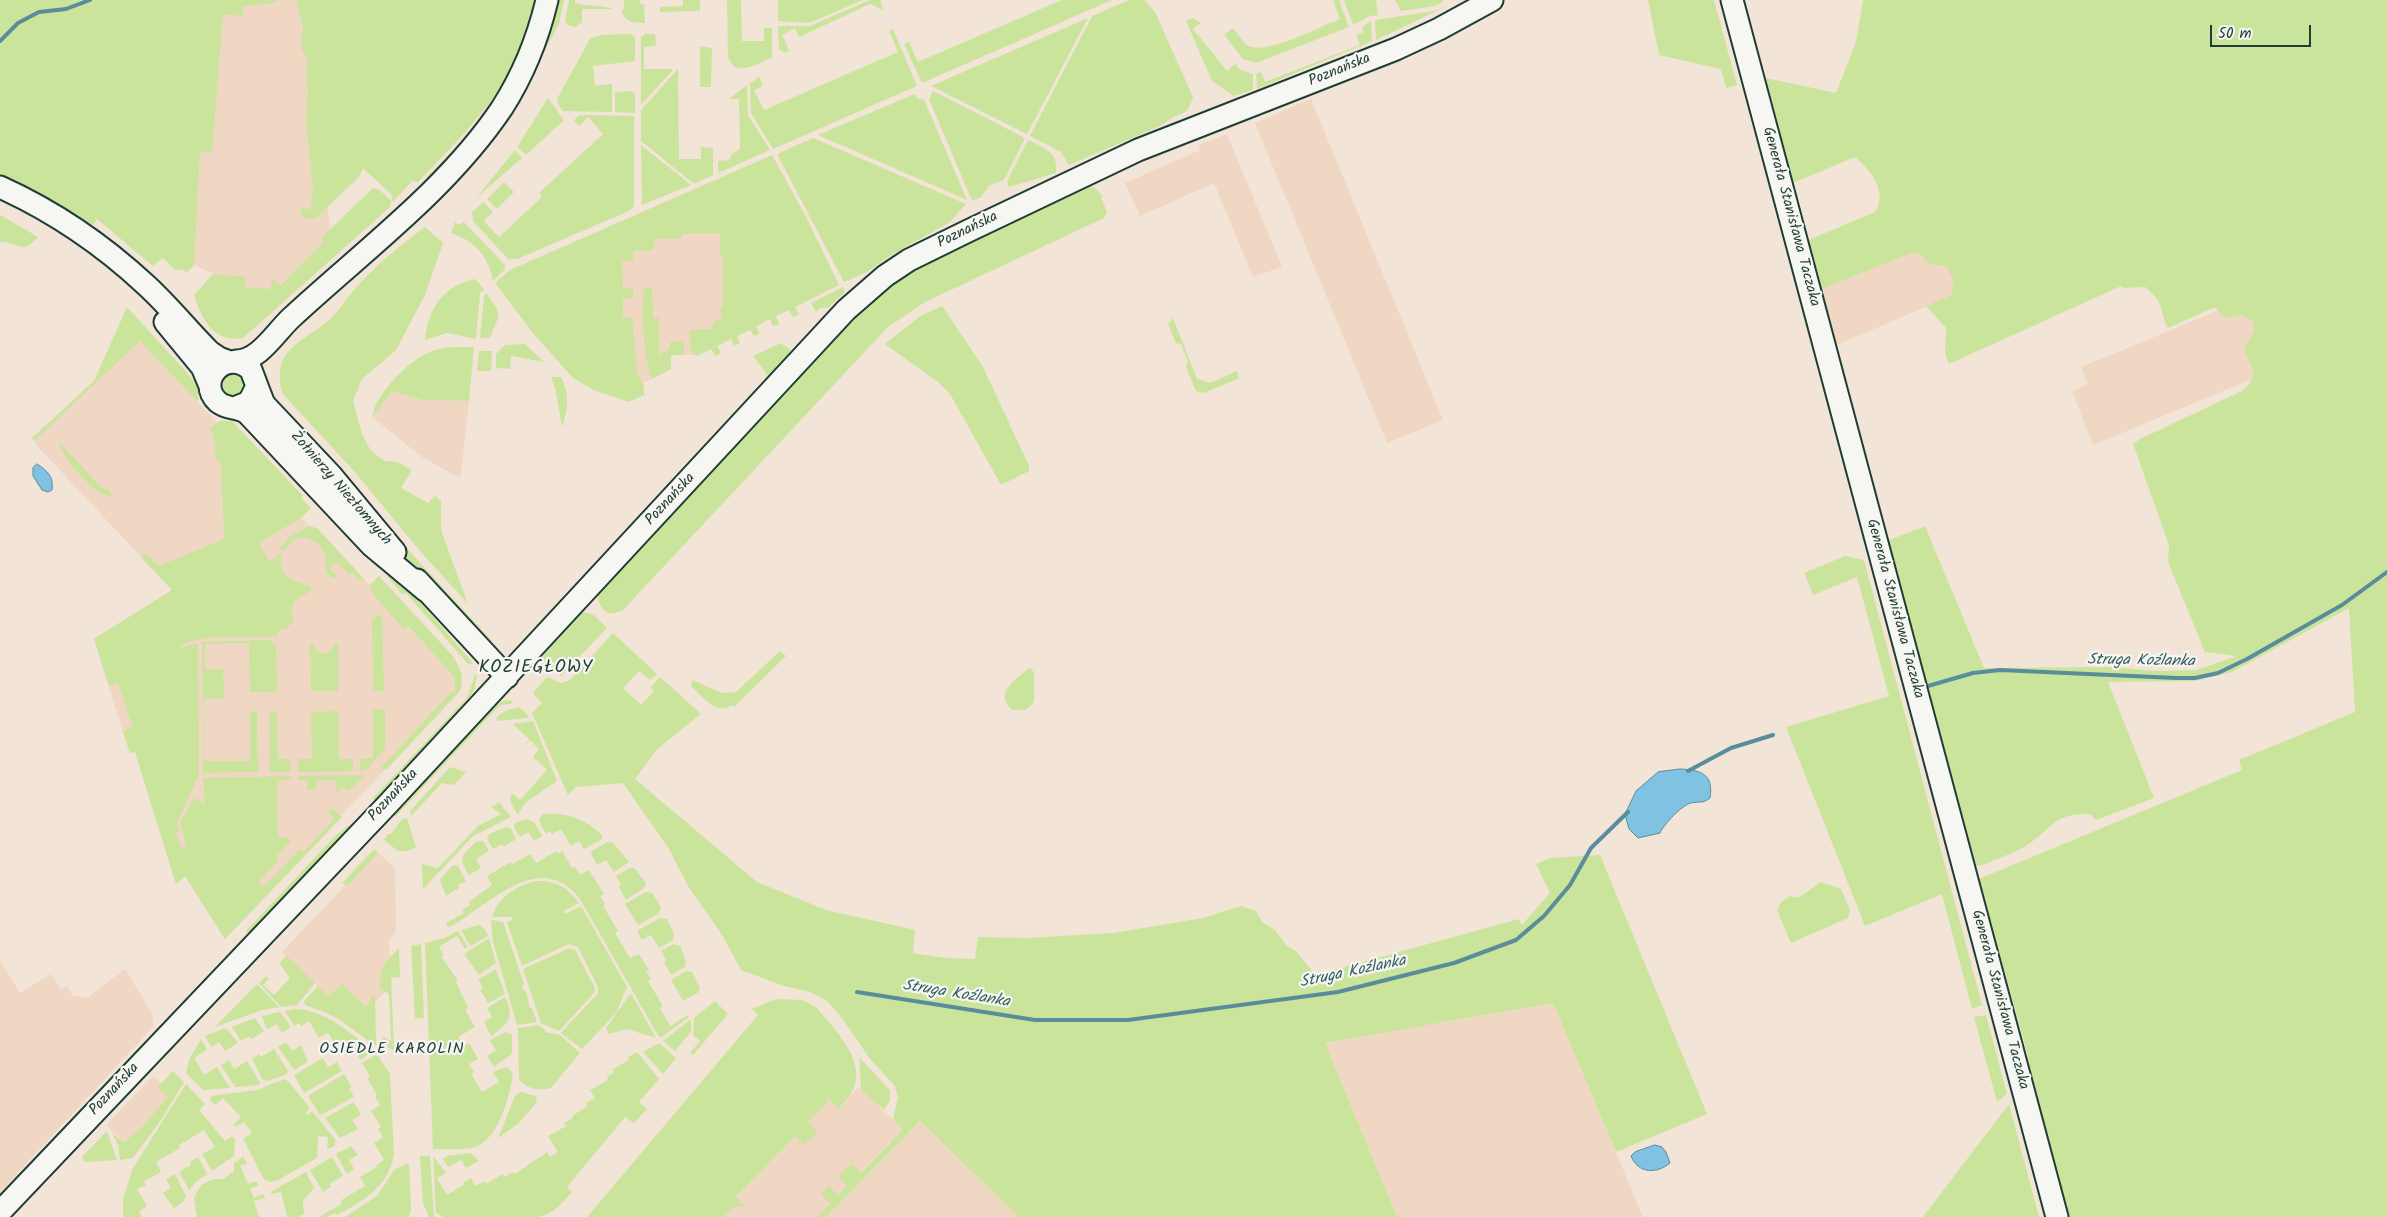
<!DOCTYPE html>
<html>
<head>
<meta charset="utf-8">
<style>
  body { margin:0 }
  #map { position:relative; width:2387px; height:1217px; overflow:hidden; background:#f2e4d7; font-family:Kalam,sans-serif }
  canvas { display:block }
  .scale { position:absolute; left:2210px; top:25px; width:101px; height:22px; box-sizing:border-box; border:2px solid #1f3d34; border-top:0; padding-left:6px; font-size:15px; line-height:18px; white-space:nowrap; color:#1f3d34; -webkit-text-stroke:4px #f6f6f2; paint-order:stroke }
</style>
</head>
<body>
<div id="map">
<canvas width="2387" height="1217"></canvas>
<div class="scale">50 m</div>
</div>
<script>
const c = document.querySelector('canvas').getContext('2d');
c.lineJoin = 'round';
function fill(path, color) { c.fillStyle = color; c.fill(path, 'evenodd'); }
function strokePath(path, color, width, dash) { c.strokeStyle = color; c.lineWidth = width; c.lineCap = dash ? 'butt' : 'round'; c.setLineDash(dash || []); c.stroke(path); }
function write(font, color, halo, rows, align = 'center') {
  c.font = font + ' Kalam,sans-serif'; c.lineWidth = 4.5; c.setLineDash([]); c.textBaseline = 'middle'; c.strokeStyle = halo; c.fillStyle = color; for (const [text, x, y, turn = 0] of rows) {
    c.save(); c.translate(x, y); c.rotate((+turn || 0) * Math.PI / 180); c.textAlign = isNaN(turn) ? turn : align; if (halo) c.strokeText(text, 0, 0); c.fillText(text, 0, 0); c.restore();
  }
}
fill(new Path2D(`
  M 212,0 L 305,0 L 331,236 L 267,298 L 194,265 L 194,225 Z
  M 1311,99 L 1443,420 L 1387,443 L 1255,123 Z
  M 1227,134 L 1282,267 L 1253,277 L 1214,183 L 1140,216 L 1125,183 L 1200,150 L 1198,145 Z
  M 2138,159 L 2227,180 L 1836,345 L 1822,289 Z
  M 783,174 L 838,283 L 697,355 L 671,355 L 671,369 L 624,393 L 610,252 Z
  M 2387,241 L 2360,334 L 2093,445 L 2072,391 L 2088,384 L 2081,367 Z
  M 122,320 L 220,426 L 224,539 L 238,555 L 301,518 L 310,526 L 318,529 L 455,678 L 455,695 L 225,939 L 185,876 L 176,884 L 135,752 L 130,753 L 129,751 L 94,639 L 172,590 L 38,447 L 32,438 L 94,381 Z
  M 393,391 L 422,400 L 469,401 L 461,475 L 458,477 L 422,457 L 372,417 Z
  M 377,852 L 395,868 L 396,932 L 389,940 L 391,985 L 364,1015 L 342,1009 L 282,952 Z
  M 0,961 L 20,993 L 51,974 L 61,989 L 67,986 L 72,995 L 87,998 L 125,969 L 153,1015 L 153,1027 L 0,1192 Z
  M 1553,1003 L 1643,1217 L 1397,1217 L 1325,1043 Z
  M 153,1076 L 175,1096 L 134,1153 L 106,1125 Z
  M 858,1087 L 903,1129 L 817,1217 L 718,1217 L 829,1100 L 839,1109 Z
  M 920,1121 L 1019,1217 L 826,1217 Z`), '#efd7c4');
fill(new Path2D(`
  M 0,0 L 278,0 L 273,3 L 243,7 L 243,16 L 223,14 L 212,153 L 200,152 L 194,265 L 186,273 L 184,270 L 175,270 L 163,258 L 153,266 L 97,219 L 93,225 C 64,207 31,197 0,181 Z
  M 296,0 L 535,0 L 534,16 L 506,89 L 462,146 L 428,180 L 427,177 L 461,142 L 496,100 L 495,92 L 493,99 L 461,137 L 418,182 L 412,181 L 393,202 L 391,194 L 363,168 L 359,177 L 318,216 L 312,219 C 305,219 300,216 301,208 L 311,209 L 313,187 L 306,122 L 308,87 L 306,86 L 307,57 L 301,49 L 303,28 Z
  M 555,0 L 564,0 L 559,24 L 527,84 L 443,195 Z
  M 569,0 L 575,0 L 575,3 C 585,6 609,6 613,9 L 582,9 L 582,22 L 575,27 L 567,25 L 565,21 Z
  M 624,0 L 640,0 L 640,4 L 644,5 L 645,23 C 633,23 624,22 621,9 L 624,9 Z
  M 683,0 L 700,0 L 700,11 L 660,12 L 660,7 L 683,6 Z
  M 727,0 L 741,0 L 742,41 L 764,41 L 764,28 L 772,28 L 772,58 C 758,63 734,79 728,56 Z
  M 778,0 L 863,0 L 809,23 L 778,21 Z
  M 870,0 L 880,0 L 884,10 L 870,4 L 799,37 L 795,28 L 782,35 L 789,51 L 785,53 L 779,49 L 778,26 L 810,26 Z
  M 1062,0 L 1112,0 L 922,83 L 904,44 L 909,42 L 918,62 Z
  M 1129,0 L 1144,0 L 1155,12 L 1193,97 L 1189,108 L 1184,113 L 1173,117 L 1160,126 L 1069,165 L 1061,152 L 1030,136 L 1092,16 Z
  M 1333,0 L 1339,0 L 1349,27 L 1256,63 L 1243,59 L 1224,35 L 1233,28 C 1238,34 1241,40 1247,45 C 1264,57 1323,25 1340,19 Z
  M 1344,0 L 1376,0 L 1378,15 L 1370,16 L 1353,25 Z
  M 1395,0 L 1442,0 L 1443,2 L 1435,6 L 1401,11 Z
  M 1648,0 L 1714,0 L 1737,85 L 1726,88 L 1721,69 L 1659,55 Z
  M 1863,0 L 2387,0 L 2387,1217 L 2066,1217 L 2024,1041 L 1979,879 L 2242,770 L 2239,760 L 2355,712 L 2349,608 L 2232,672 L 2195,681 L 2108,682 L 2154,798 L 2096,820 L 2090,814 C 2055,813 2054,826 2029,844 C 2016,853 1998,858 1983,865 L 1977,866 L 1972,862 L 1887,541 L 1925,526 L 1984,668 L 2113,667 L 2156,671 L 2197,670 L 2237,656 L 2205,652 L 2168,562 L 2169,545 L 2133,444 L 2140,439 L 2242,391 C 2262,373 2250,369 2244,348 L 2255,330 L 2253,321 L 2240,315 L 2226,318 L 2215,307 L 2168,328 C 2158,308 2166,304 2145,287 L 2124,288 L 2121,286 L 1949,364 L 1945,354 L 1946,328 L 1926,306 L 1952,295 L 1954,283 L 1947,266 L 1929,264 L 1919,253 L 1911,253 L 1822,289 L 1809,240 L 1875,212 C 1888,192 1871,170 1855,157 L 1793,183 L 1766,78 L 1836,93 L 1856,42 Z
  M 1445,7 L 1376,40 L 1375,20 L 1435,11 Z
  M 1088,18 L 1027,134 L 931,86 Z
  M 1193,18 L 1201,23 L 1193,29 L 1227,71 L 1235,64 L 1241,70 L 1253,74 L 1253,90 L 1234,96 L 1212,81 L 1186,21 Z
  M 1371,21 L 1372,41 L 1257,89 L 1256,74 L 1261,72 L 1265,82 L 1360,45 L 1356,35 L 1364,32 L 1362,27 Z
  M 893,29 L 917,86 L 773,149 L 751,113 L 750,83 L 760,77 L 763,86 L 754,90 L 764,110 L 898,52 L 889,31 Z
  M 631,34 L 635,37 L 635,61 L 593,66 L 595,86 L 612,84 L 612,112 L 563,111 L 558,104 L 557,99 L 590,39 L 600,35 Z
  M 645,34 L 655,34 L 656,46 L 644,47 L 644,69 L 672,69 L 672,71 L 641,105 L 641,37 Z
  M 700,46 L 712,48 L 711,87 L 700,87 Z
  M 678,69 L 679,159 L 701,159 L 701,147 L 713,148 L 713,175 L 694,184 L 641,141 L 641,110 Z
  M 747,85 L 748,115 L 770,150 L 718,173 L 718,161 L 729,160 L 732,154 L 740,149 L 739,99 L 729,99 Z
  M 632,91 L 635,94 L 635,113 L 615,112 L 615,92 Z
  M 933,91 L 1025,138 L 1004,180 L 989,186 L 981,197 L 972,201 L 929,99 Z
  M 915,94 L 917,98 L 924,100 L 967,200 L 818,135 Z
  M 548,98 L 564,120 L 526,155 L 517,147 Z
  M 580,115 L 634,116 L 634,206 L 629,211 L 517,259 L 508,259 L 473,221 L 472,212 L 483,202 L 493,212 L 484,221 L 499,237 L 542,197 L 539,193 L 603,134 L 588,117 L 579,126 L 574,120 Z
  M 813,138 L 966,204 L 950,222 L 888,257 L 867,272 L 844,282 L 777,154 Z
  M 1028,140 C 1044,148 1059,152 1056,173 L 1009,187 L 1007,181 Z
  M 641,145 L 691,185 L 642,205 Z
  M 515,150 L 522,158 L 476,198 Z
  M 772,155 L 806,217 L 839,285 L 795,307 L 799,314 L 793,317 L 789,310 L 776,316 L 779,324 L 773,326 L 770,319 L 756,326 L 760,334 L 754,336 L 750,330 L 737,336 L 740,343 L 734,346 L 731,339 L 717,346 L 721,353 L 715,356 L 711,349 L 697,356 L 690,350 L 690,330 L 711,329 L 717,319 L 721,319 L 721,307 L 723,307 L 723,256 L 720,255 L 720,233 L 682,234 L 681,238 L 654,239 L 654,250 L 633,251 L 633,261 L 622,261 L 623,288 L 633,288 L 633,298 L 623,298 L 623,318 L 632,318 L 637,371 L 644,387 L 644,395 L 628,402 L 594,390 L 573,378 L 533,333 L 495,283 L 510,270 Z
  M 504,182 L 514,192 L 497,209 L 487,199 Z
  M 1084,185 L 1095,188 L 1103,196 L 1101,198 L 1107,212 L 1104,218 L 925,302 L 888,327 L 622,611 L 610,614 C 600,608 596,601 599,590 L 853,315 C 918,256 1006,223 1084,185 Z
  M 373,188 L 380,190 L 391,201 L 390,207 L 243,338 C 213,343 202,319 194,295 L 213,274 L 246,277 L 245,287 L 270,289 L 273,278 L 280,286 L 324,242 L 321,238 Z
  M 0,215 L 4,217 L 38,237 C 22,257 15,240 0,242 Z
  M 455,222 L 458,225 L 464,222 L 505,265 L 505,269 L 493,281 C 489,257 475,241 451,233 Z
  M 425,227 L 443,243 L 425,295 L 396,350 L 362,379 L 353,401 L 362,434 L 371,451 L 385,461 L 397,462 L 412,470 L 401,488 L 428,503 L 435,496 L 441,501 L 441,530 L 468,604 L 420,551 L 354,471 L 282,393 C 279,382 278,366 285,356 C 296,340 316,332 329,320 C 339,311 345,300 354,290 C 374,267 400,245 425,227 Z
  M 475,279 L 484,289 L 480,293 L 476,339 L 447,333 L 425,340 C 428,308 443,286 475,279 Z
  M 843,287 L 845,292 L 828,308 L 820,308 L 816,312 L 811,303 Z
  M 645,288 L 652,288 L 653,318 L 659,318 L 659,355 L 670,349 L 670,342 L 684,342 L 684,355 L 671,355 L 671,369 L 652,379 C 645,366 639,300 645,288 Z
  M 486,293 C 503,315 500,313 490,338 L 480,338 L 484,296 Z
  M 942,306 L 983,367 L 1029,466 L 1029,471 L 1001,485 L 950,394 L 938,382 L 885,344 L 922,315 Z
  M 127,307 L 199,386 L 198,402 L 140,341 L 34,441 L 32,438 L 94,381 Z
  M 1173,318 L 1197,379 L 1210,383 L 1237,371 L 1239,378 L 1204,393 L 1196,391 L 1186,367 L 1188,361 L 1181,344 L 1176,343 L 1168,324 Z
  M 781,343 L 790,349 L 790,354 L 768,376 L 753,356 Z
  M 525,344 L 544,362 L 511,356 L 510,369 L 496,368 L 496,354 L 505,345 Z
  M 452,347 L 474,347 L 469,401 L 422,400 L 393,391 L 372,417 C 375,394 411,358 432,351 C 438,349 445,348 452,347 Z
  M 479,351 L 492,351 L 491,371 L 477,371 Z
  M221 385a12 12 0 1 1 24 0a12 12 0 1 1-24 0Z
  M 551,377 L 561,377 C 570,393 568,410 562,427 L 556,392 Z
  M 220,421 L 232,421 L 303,496 L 301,498 L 311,508 L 301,518 L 259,543 L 269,561 L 277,557 L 278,553 L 282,555 C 276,578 294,581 310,586 L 312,589 L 310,592 L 295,600 L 291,611 L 294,621 L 286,629 L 280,629 L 276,637 L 203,638 L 180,645 L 182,648 L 198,643 L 199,775 L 177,823 L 179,832 L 176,833 L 181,847 L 187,846 L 180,824 L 193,798 L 205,804 L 203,778 L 291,776 L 291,780 L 277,781 L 278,838 L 288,838 L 291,841 L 277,855 L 278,861 L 258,882 L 264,887 L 300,849 L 304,852 L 334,819 L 328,812 L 329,809 L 334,809 L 342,817 L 225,939 L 185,876 L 176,884 L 135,752 L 130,753 L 123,731 L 133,728 L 118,684 L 109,686 L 94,639 L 172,590 L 141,557 L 145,553 L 159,566 L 224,539 L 221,464 L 214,457 L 216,446 L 210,428 Z
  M 59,442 L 103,489 L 108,489 L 114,496 C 109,496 103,495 99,492 C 87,484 60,455 59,442 Z
  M 341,471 L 343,471 L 412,554 L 492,641 L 489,645 L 402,555 Z
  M 310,526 L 318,529 L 364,579 L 359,580 L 352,572 L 349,574 L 337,562 L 331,565 L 330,569 L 339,578 L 331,578 L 326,572 L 326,556 L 318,543 L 303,537 L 295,539 L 283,551 L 279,550 L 289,537 Z
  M 1845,556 L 1864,560 L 1982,1005 L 1972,1009 L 1942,894 L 1865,926 L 1786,727 L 1889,696 L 1857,577 L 1813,595 L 1805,575 L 1804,573 Z
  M 1870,564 L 1873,567 L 1958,874 L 1953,875 Z
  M 386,571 L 402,581 L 473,663 L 469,665 L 406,593 L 402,594 L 384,572 Z
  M 379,576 L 453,656 C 460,668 465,677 460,691 L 386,770 L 381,768 L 452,691 L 455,694 L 455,678 L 408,626 L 404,629 L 374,596 L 370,585 Z
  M 583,612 L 594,615 L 607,628 L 561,676 L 544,661 L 542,653 L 572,617 Z
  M 378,614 L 382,617 L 384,691 L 373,691 L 372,620 Z
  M 613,633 L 657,674 L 650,680 L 639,671 L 623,688 L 641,705 L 654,691 L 650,688 L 660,677 L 701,714 L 656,750 L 635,779 L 757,882 L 826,910 L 915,930 L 913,953 L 945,958 L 975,959 L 978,937 L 1026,938 L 1113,933 L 1203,918 L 1241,906 L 1256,911 L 1262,922 L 1275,930 L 1286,945 L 1296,951 L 1315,975 L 1519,919 L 1522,925 L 1550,893 L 1536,864 L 1550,858 L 1600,855 L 1707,1114 L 1616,1152 L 1553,1003 L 1325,1043 L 1397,1217 L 1019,1217 L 920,1121 L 826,1217 L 817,1217 L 830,1204 L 821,1194 L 829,1186 L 838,1195 L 847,1186 L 838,1177 L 851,1164 L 861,1173 L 903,1129 L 893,1120 L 898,1097 L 895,1086 L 870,1059 L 842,1018 L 826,1000 L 810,992 L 784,986 L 741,970 L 722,935 L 688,886 L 669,849 L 623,783 L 576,787 L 568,795 L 532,713 L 542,703 L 533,693 L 547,677 L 561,683 L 570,680 Z
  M 270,640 L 276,646 L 277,692 L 250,692 L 249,643 L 205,644 L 205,669 L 223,669 L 224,698 L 203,699 L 204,761 L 250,761 L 250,712 L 257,712 L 258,772 L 203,773 L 202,642 Z
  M 310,644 L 313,644 L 317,652 L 324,654 L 331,651 L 335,644 L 338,644 L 338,691 L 311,691 Z
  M 780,651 L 786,656 L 734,707 L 732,705 C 716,716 702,696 691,686 L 692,680 L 723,693 L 736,692 Z
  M 1030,668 L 1034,672 L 1034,702 L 1026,710 L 1013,710 C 992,695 1017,677 1030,668 Z
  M 475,675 L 477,675 L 474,691 L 466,701 L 375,802 L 373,798 L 467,698 Z
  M 505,700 L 513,701 L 511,704 L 501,705 L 496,709 L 396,816 L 391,815 L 494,705 Z
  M 519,707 L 529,716 L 527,718 L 499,721 L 496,718 L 505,711 Z
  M 373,710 L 385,710 L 385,748 L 367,769 L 360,771 L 360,759 L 373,758 Z
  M 338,711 L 339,759 L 353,759 L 353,771 L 298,772 L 298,759 L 312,759 L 311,712 Z
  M 270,712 L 277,712 L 278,759 L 290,759 L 290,772 L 270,772 Z
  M 533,721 L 557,781 L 525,803 L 518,815 C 514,808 507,801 512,793 L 520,800 L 547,770 L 533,757 L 539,749 L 530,740 L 522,747 L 529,739 L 513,724 Z
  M 450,767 L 466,772 L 454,785 L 442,783 L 411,816 L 410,811 Z
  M 365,775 L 349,791 L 343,787 L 337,793 L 335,780 L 316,780 L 316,790 L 307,790 L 307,780 L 298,780 L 298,776 Z
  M 499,802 L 511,817 L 473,836 L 423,889 L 422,864 L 438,868 L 478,826 L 501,814 L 491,807 Z
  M 542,814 C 565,812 585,818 602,835 L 602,839 L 584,849 L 579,841 L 571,846 L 561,829 L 552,834 L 551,831 L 546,834 L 539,821 Z
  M 407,818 L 416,847 L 407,851 L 398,851 L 384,840 L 388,834 L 391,834 L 402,819 Z
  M 526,819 L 534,822 L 542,836 L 534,841 L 528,832 L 520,837 L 514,827 L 515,823 Z
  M 349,825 L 349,830 L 267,919 L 249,934 L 246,931 L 336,835 Z
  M 506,827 L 511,829 L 516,839 L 504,847 L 502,844 L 493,849 L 487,839 L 489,834 Z
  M 477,841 L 483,841 L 489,851 L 476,859 L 481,868 L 469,875 C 457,856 462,856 477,841 Z
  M 607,842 L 613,843 L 629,862 L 614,872 L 606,860 L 597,865 L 590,852 Z
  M 374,849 L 378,853 L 347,886 L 342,883 Z
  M 556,851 L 558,854 L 562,851 L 572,868 L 575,867 L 580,875 L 589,870 L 604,894 L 600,896 L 605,904 L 603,906 L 618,931 L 615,933 L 630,958 L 639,954 L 649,970 L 646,971 L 651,979 L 648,981 L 663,1006 L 660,1008 L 670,1026 L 688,1015 L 689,1017 L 662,1037 L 659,1037 L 580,899 C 540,846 487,907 448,928 L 446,923 L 464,913 L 462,910 L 470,905 L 469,902 L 492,885 L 487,876 L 511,862 L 513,864 L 530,854 L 536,863 Z
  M 453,865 L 458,866 L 466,881 L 458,885 L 459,888 L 446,896 L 440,880 Z
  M 630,868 L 634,868 L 646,883 L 644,888 L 626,900 L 619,887 L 621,885 L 616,876 Z
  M 536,881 C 556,880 568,888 579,903 L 564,911 L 565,914 L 581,906 L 627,987 L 616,1013 L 582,1049 L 561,1033 L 598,993 L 598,987 L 578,947 L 569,944 L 522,966 L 507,922 L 512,920 L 512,917 L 492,917 C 498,897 516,886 536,881 Z
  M 1821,882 L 1841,889 L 1850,910 L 1848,918 L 1791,943 L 1777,910 L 1781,902 L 1790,896 L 1798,898 Z
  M 646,892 L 652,893 L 661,907 L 658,914 L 638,925 L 625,904 Z
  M 660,918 L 667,919 L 674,934 L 673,940 L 659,948 L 651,935 L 642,940 L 637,931 Z
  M 491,920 L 503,922 L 524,984 L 522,985 L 524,991 L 526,991 L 530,1008 L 532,1008 L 537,1022 L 517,1025 L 493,942 Z
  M 479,925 L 485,929 L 488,936 L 470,946 L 461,930 Z
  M 458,931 L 468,947 L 465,949 L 457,936 L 439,947 L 444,955 L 441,956 L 458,981 L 456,982 L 468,1008 L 465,1010 L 475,1027 L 458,1037 L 463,1046 L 469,1043 L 478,1059 L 469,1064 L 474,1072 L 471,1074 L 482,1092 L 499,1082 L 493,1072 L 507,1067 L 513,1074 C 510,1097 497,1143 472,1148 C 459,1150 446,1149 433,1149 L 425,943 L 444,938 Z
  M 489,938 L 496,963 L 479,975 L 464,954 Z
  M 421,944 L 424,1018 L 415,1018 L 411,946 Z
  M 674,944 L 680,946 L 686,961 L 685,967 L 671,975 L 664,962 L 666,960 L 661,951 Z
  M 399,948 L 400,977 L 391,978 L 394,1050 C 387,1048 382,1044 382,1036 L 391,1041 L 389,994 L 380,988 C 381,966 384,963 399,948 Z
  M 570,948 L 575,950 L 595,988 L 594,993 L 559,1031 L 541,1023 L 523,969 Z
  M 287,956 L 315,983 L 297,1005 L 281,1007 L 259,983 L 266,976 L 269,979 L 263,985 L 274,995 L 290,978 L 279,963 Z
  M 496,969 L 505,994 L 488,1003 L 480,990 L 483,988 L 478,980 Z
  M 686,971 L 692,972 L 700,988 L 699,992 L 683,1001 L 671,980 Z
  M 257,984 L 279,1007 L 259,1011 L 215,1027 Z
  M 342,984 L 366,1007 L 372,997 L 369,994 L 373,996 L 375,994 L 376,1045 L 374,1045 L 340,1020 L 327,1013 L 305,1005 L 304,1001 L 318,986 L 329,996 Z
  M 630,994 L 632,995 L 656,1038 L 627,1029 L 609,1034 L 606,1028 Z
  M 505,997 C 516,1016 507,1025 491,1036 L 484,1022 L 492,1017 L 487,1008 Z
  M 776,999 L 803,1000 L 817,1008 C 834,1029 867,1060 853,1090 C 850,1097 843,1103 839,1109 L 829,1100 L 808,1122 L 818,1131 L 805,1145 L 795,1136 L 736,1197 L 744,1206 L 734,1207 L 722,1217 L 587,1217 L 758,1015 L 752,1009 Z
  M 715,1001 L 728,1014 L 693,1055 L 690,1053 L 700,1041 L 693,1035 L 694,1018 Z
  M 294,1009 C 324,1009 349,1032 372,1050 L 372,1052 L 360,1060 L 355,1051 L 346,1056 L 336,1039 L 333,1041 L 328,1033 L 319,1038 L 309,1021 L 301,1026 L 299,1023 L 294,1026 L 285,1011 Z
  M 280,1012 L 291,1027 L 282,1033 L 277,1024 L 267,1029 L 262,1016 Z
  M 1986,1015 L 2007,1094 L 1997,1102 L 1974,1017 Z
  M 255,1018 L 264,1031 L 252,1039 L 250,1036 L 241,1041 L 232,1027 Z
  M 691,1019 L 691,1032 L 675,1051 L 663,1041 Z
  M 538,1025 L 545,1030 L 545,1032 L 560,1035 L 580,1053 L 551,1088 C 538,1091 528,1089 519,1080 L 518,1028 Z
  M 226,1028 L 238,1043 L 225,1051 L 219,1042 L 211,1047 L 205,1036 Z
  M 506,1032 L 512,1035 L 512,1054 L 494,1067 L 487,1056 L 496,1050 L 490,1040 Z
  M 201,1039 L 207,1050 L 194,1058 L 204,1075 L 217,1067 L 230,1088 L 203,1090 L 186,1073 L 189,1060 Z
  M 286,1042 L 292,1051 L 301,1045 L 308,1062 L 294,1070 L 278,1047 Z
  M 659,1043 L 676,1058 L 663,1074 L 643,1052 Z
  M 274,1049 L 288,1071 L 287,1074 L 268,1081 L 263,1080 L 252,1059 L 259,1054 L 261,1057 Z
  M 637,1052 L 659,1079 L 639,1102 L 647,1109 L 634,1123 L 625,1117 L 567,1187 L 572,1192 C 561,1204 553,1215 536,1217 L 443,1217 L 436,1213 L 433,1156 L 446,1173 L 437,1178 L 447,1195 L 464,1185 L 463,1183 L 471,1178 L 476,1186 L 485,1181 L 486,1184 L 503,1174 L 505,1177 L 513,1172 L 515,1174 L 547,1152 L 550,1157 L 558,1152 L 548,1136 L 566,1126 L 564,1123 L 573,1118 L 572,1116 L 588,1106 L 586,1103 L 595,1098 L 590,1090 L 608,1080 L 607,1077 L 614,1072 L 613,1069 L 629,1060 L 628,1057 Z
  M 375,1055 L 378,1056 L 390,1074 L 394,1154 C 389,1186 364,1201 337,1215 L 335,1213 L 327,1217 L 319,1217 L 342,1204 L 340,1201 L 365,1186 L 360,1177 L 377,1167 L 376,1165 L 384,1160 L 374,1143 L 383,1137 L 378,1129 L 381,1127 L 371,1111 L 380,1105 L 375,1097 L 377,1095 L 367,1078 L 370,1076 L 362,1063 Z
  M 859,1057 L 890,1090 L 890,1101 L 884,1110 L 861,1090 Z
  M 323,1058 L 328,1067 L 337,1062 L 342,1071 L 304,1093 L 294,1075 Z
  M 229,1060 L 234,1069 L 247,1061 L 260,1083 L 259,1085 L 235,1087 L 221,1065 Z
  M 173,1071 L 184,1082 L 161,1120 L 136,1154 L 133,1158 L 120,1160 L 118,1145 L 112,1133 L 124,1143 L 134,1133 L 136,1134 L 168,1097 L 157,1088 Z
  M 344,1074 L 352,1087 L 349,1088 L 354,1097 L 320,1115 L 308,1096 Z
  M 284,1079 L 289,1082 L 310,1108 L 306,1112 L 307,1115 L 312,1111 L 335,1139 L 335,1146 L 327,1149 L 328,1137 L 318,1136 L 317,1158 L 276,1181 L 270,1182 L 264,1179 L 243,1139 L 252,1133 L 244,1122 L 235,1127 L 233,1125 L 241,1117 L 223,1098 L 215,1105 L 210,1100 L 211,1096 L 257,1090 Z
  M 186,1084 L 205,1104 L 199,1110 L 225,1141 L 232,1136 L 235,1140 L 234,1156 L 212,1171 L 202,1154 L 215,1147 L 204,1130 L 179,1145 L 180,1148 L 156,1162 L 161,1172 L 144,1181 L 146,1185 L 137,1189 L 147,1206 L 139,1212 L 142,1217 L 123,1217 L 123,1200 L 132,1170 Z
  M 521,1092 L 535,1096 L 537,1102 L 518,1124 L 498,1138 L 515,1096 Z
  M 354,1102 L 361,1115 L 352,1120 L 358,1129 L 340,1138 L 325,1118 Z
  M 2009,1104 L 2039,1217 L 1923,1217 Z
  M 107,1131 L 117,1160 L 85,1162 L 82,1157 Z
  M 351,1146 L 358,1155 L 349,1160 L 354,1169 L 347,1174 L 336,1154 Z
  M 471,1153 L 479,1161 L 466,1168 L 461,1160 L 448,1167 L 443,1159 L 447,1156 Z
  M 420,1156 L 430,1156 L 434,1217 L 429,1217 L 423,1203 Z
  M 198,1157 L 207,1174 L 196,1182 L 189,1190 L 179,1172 L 191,1165 L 190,1162 Z
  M 243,1157 L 247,1163 L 240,1166 L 248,1184 L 256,1181 L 259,1185 L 250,1189 L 254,1198 L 263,1194 L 265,1198 L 254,1201 L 259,1217 L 197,1217 L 194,1198 L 201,1185 L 214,1179 L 224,1179 L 234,1171 L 234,1163 Z
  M 332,1157 L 343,1176 L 329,1184 L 331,1187 L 323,1192 L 310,1170 Z
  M 409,1163 L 411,1210 L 409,1217 L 345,1217 L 377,1196 L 395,1169 Z
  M 306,1172 L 314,1188 L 303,1201 L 304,1214 L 297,1217 L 287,1217 L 281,1192 L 271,1194 L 272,1191 Z
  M 175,1174 L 186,1196 L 183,1202 L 174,1208 L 163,1193 L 171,1188 L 166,1180 Z`), '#cae59b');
const water = new Path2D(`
  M 37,464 C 48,471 54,477 52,490 L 48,492 L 42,490 L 33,476 L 33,468 Z
  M 1680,769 C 1701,770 1714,774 1710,798 C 1703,804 1699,801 1691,803 C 1682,805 1664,824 1660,833 L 1638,838 L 1629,829 L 1625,814 L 1636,791 L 1658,772 Z
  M 1655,1145 L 1662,1147 L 1666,1152 L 1670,1163 C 1657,1174 1638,1174 1631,1156 L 1635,1152 Z`);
fill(water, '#80c2e1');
strokePath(water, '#598d9c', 1);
strokePath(new Path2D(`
  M 0,41 L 18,23 L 39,12 L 66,9 L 90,0
  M 1928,686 L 1973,673 L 2000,670 L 2176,678 L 2195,678 L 2218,673 L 2247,659 L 2342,605 L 2387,572
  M 1688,771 L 1731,748 L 1773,735
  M 857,992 L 1035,1020 L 1128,1020 L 1338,992 L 1454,963 L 1516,940 L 1544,916 L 1570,885 L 1591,848 L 1628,812`), '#598d9c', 4);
const secondary = new Path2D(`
  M 1732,0 L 2057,1217
  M 0,187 C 53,211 103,245 146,285 C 169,306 188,330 210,352 L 219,358 L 230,362
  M 165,322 L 202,367 L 210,386
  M 236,361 C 259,361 275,333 291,318 C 363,251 446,191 502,108 C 523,75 538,38 547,0
  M 257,386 L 264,404 L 331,475 L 395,552
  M 234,408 L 249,402 L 257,386 L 251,370 C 226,347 195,381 218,402 C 226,409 238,407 247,413 L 372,546 L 426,591
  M 417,580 L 507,677
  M 0,1212 L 387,805 L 821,337 L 846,310 L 885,276 L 909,260 L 968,231 L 1138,150 L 1396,49 L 1439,29 L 1492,0`);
strokePath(secondary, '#1f3d34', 25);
strokePath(secondary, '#f6f6f2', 21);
write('15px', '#1f3d34', '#f6f6f2', [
  ["Poznańska",1340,71,-22],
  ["Generała Stanisława Taczaka",1790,217,75],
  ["Poznańska",968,231,-26],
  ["Żołnierzy Niezłomnych",340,489,49],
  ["Poznańska",671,500,-47],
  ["Generała Stanisława Taczaka",1894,609,75],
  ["Poznańska",394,796,-47],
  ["Generała Stanisława Taczaka",1999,1000,75],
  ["Poznańska",115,1090,-47]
]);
write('italic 16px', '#375e5f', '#f6f6f2', [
  ["Struga Koźlanka",2141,662,1],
  ["Struga Koźlanka",1353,973,-12],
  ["Struga Koźlanka",956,995,9]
]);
c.letterSpacing = '1px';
write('16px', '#1f3d34', '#f6f6f2', [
  ["OSIEDLE KAROLIN",392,1050]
]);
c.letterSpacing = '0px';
c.letterSpacing = '1px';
write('18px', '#1f3d34', '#f6f6f2', [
  ["KOZIEGŁOWY",536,669]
]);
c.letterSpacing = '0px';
</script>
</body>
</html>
